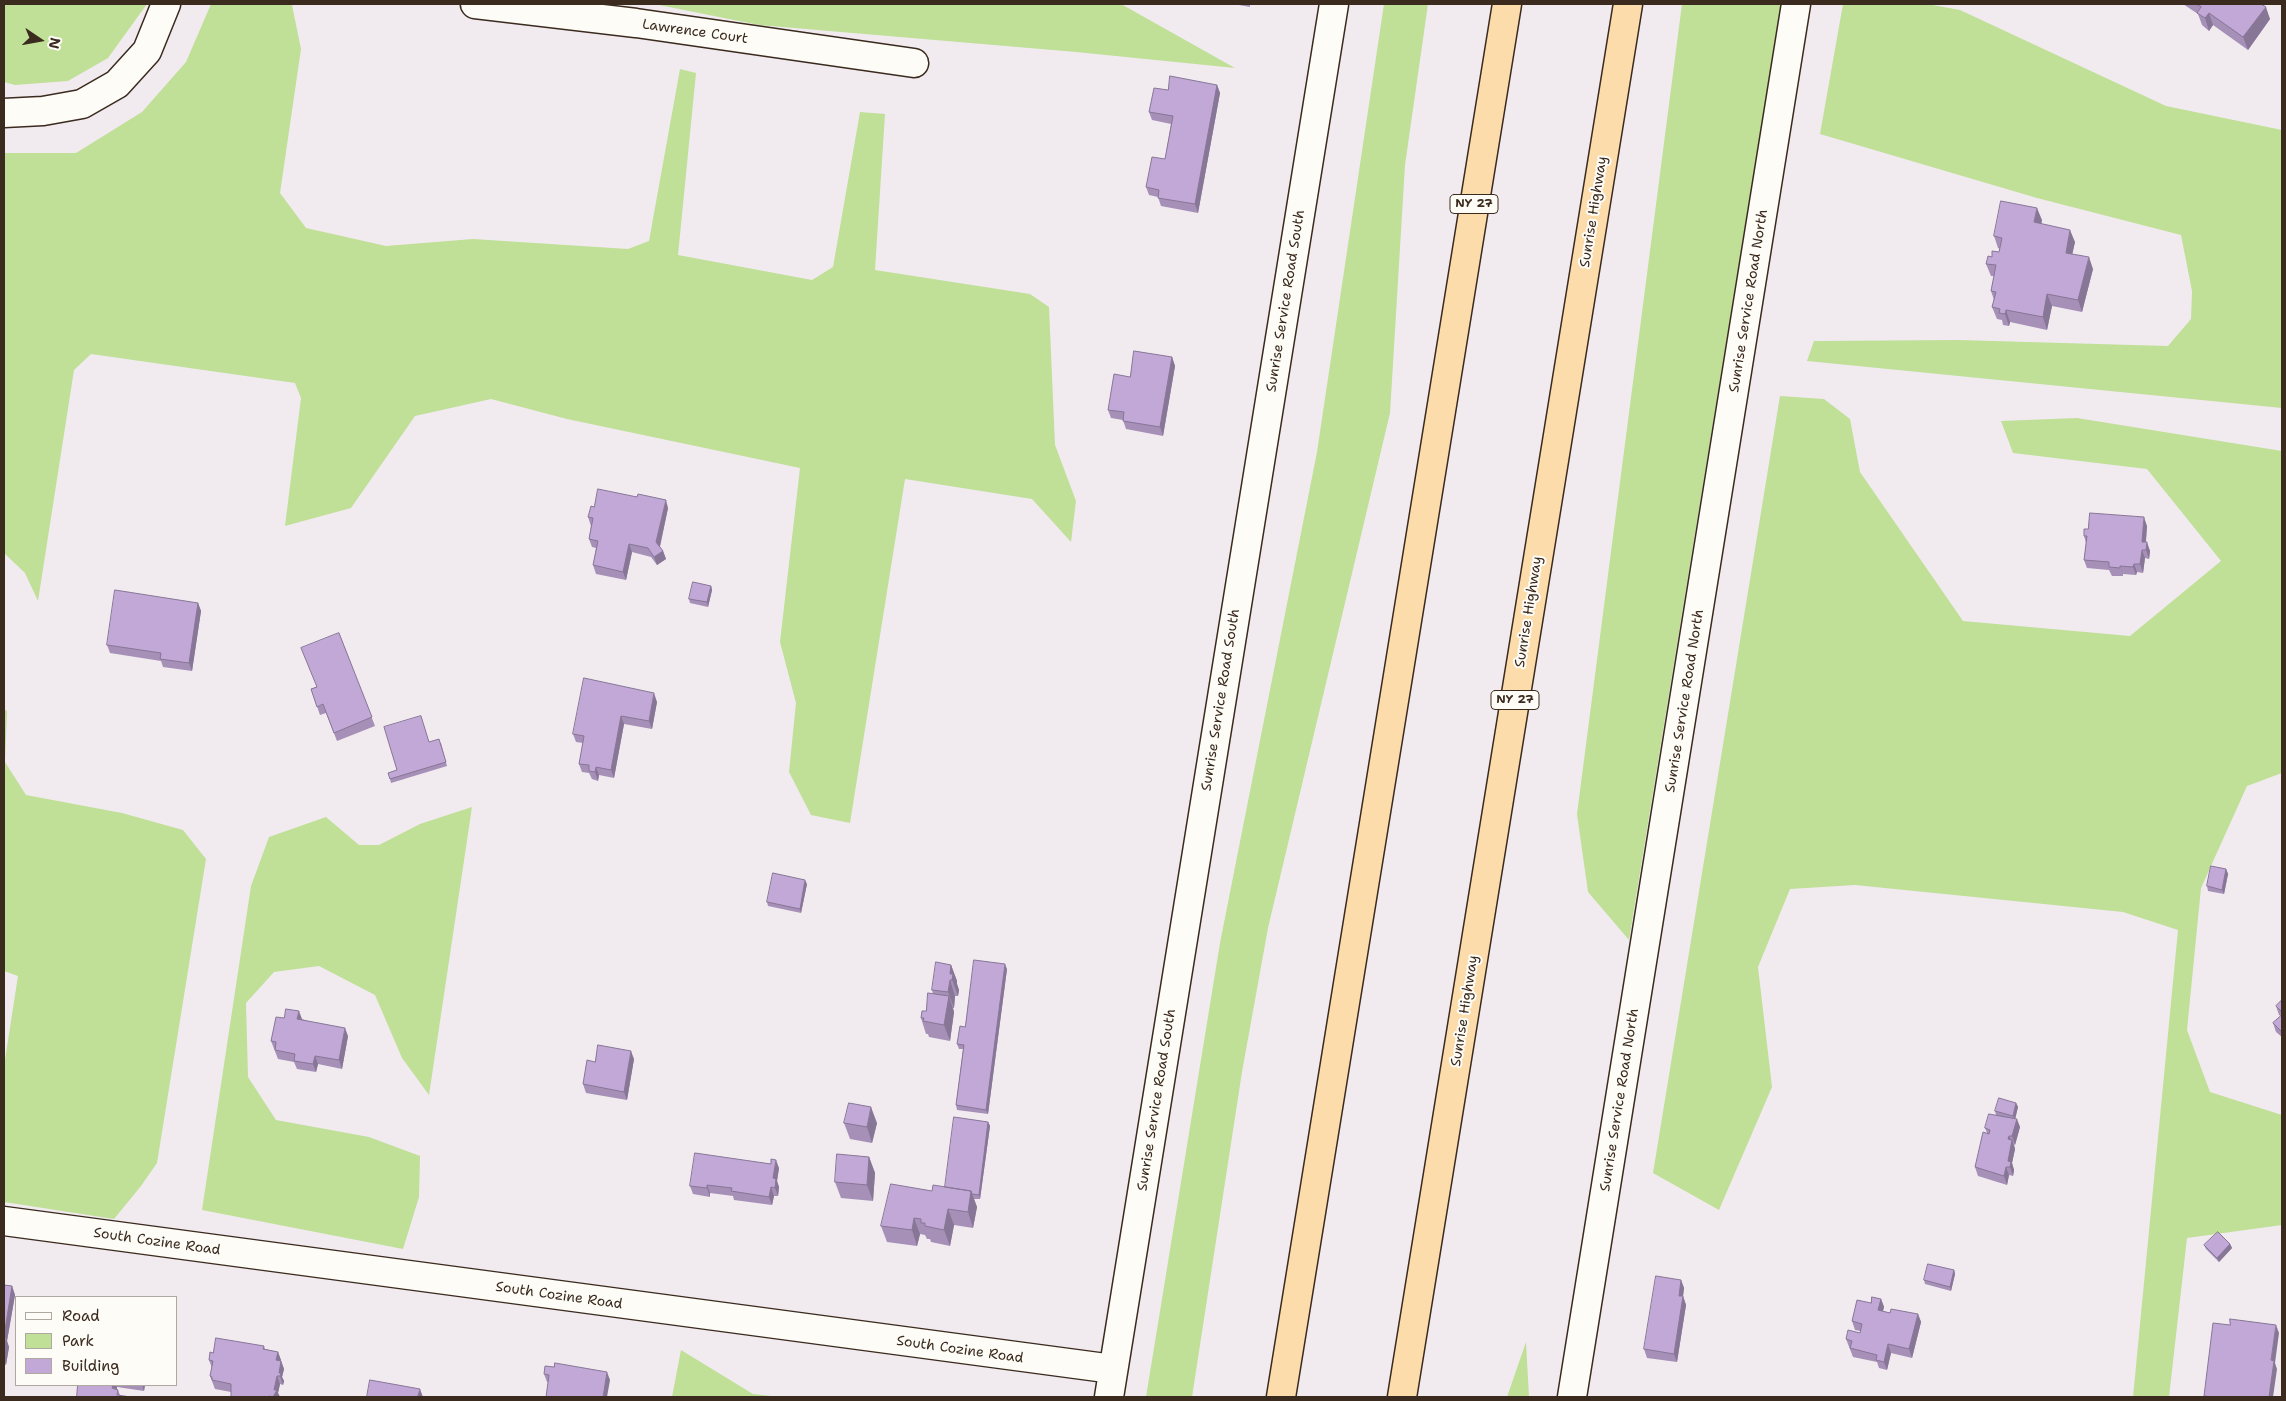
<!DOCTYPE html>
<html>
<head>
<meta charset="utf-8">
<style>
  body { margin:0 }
  #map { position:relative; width:2286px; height:1401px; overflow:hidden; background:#f1ebf0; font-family:"Shantell Sans",sans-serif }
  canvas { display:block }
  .frame { position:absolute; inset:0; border:5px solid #3b2a1e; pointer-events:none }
  .legend { position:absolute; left:15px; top:1296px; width:162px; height:90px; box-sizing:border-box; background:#fdfcf7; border:1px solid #afa8a0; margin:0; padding:6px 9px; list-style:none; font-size:15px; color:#3b2a1e }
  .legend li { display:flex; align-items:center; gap:10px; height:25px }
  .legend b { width:25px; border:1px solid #afa8a0 }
  .north { position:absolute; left:15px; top:15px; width:50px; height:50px; -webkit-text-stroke:4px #fdfcf7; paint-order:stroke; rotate:102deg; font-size:14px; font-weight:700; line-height:20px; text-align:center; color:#3b2a1e }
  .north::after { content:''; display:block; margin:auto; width:18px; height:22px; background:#3b2a1e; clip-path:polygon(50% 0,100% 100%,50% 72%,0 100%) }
</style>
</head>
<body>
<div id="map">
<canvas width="2286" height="1401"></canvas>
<div class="frame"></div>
<ul class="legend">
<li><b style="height:6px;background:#fdfcf7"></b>Road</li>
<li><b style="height:14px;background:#c0df97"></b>Park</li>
<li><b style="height:14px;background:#c1a8d6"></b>Building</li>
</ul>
<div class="north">N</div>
</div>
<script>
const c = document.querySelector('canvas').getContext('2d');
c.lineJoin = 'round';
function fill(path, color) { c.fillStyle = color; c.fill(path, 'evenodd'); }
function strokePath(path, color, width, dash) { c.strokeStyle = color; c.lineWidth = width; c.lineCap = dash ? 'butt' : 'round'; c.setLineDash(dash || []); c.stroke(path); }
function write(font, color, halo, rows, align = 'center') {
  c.font = font + ' "Shantell Sans",sans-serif'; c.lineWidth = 4; c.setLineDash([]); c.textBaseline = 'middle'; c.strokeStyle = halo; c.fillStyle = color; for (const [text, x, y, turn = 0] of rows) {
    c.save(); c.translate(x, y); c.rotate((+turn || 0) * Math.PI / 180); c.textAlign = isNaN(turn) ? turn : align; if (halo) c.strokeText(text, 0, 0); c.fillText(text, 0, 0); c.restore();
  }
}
fill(new Path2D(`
  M 4,4 L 147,4 L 108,58 L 68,81 L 15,85 L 4,82 Z
  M 211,4 L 292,5 L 301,49 L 280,193 L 306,228 L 386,246 L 473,239 L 628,249 L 649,241 L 680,69 L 696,73 L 678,255 L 812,280 L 833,267 L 860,112 L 885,114 L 875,270 L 1030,294 L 1049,307 L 1055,445 L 1076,501 L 1071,542 L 1032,499 L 905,479 L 850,823 L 811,815 L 789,772 L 796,703 L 780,642 L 800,468 L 567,419 L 491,399 L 415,416 L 351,508 L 285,526 L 301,398 L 295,383 L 91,354 L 74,370 L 38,601 L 25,573 L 4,553 L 4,153 L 76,153 L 142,112 L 186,62 Z
  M 654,4 L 1121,4 L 1235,68 L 1076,52 L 759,25 Z
  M 1384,4 L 1428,4 L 1405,165 L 1390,413 L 1268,928 L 1242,1072 L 1192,1397 L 1146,1397 L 1220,943 L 1317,452 Z
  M 1682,4 L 1781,4 L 1629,940 L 1588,892 L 1577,814 Z
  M 1843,4 L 1927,4 L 1960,10 L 2166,106 L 2282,130 L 2282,408 L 1807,361 L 1814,341 L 1958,340 L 2168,346 L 2191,319 L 2192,291 L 2181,235 L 2037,198 L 1820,134 Z
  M 1780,396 L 1824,399 L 1850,419 L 1860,472 L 1963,621 L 2130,636 L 2221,561 L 2147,469 L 2013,453 L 2001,421 L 2077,418 L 2282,451 L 2282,773 L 2247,786 L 2201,888 L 2187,1030 L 2210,1092 L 2282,1115 L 2282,1225 L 2187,1238 L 2169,1397 L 2133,1397 L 2178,930 L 2123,912 L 1855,885 L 1790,889 L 1758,967 L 1772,1087 L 1719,1210 L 1653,1173 Z
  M 4,709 L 7,711 L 5,762 L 26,795 L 122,813 L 183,830 L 206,859 L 157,1163 L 141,1186 L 114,1219 L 4,1202 L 4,1066 L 18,976 L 4,971 Z
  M 472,807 L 429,1095 L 402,1058 L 375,995 L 319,966 L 274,972 L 246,1003 L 248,1077 L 276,1120 L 369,1137 L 420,1156 L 419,1197 L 403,1249 L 202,1210 L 251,886 L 269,837 L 326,817 L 359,845 L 379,845 L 420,824 Z
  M 1526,1342 L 1529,1397 L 1507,1397 Z
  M 681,1350 L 753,1394 L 781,1397 L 672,1397 Z`), '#c0df97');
const minor = new Path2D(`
  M 475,4 L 636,23 L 914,63
  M 4,113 L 43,111 L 82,104 L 117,84 L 147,51 L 166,4
  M 4,1221 L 1113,1369`);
const tertiary = new Path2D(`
  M 1109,1397 L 1334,4
  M 1572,1397 L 1796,4`);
const motorway = new Path2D(`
  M 1281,1397 L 1507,4
  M 1402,1397 L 1628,4`);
strokePath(minor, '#3b2a1e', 31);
strokePath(tertiary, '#3b2a1e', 31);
strokePath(motorway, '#3b2a1e', 31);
strokePath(minor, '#fdfcf7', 28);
strokePath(tertiary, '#fdfcf7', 28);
strokePath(motorway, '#fddcac', 28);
fill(new Path2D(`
  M 1233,4 L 1250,4 L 1250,7 Z
  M 2183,4 L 2261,4 L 2270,19 L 2248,50 L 2213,25 L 2209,31 L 2202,25 L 2198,14 Z
  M 1217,85 L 1220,93 L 1198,213 L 1161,206 L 1158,197 L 1149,195 L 1146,187 L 1165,159 L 1171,124 L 1152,120 L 1149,112 L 1168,90 Z
  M 2042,220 L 2041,224 L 2075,242 L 2072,254 L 2093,269 L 2082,312 L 2052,306 L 2047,330 L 2010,322 L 2009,326 L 2003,325 L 2002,320 L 1997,319 L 1992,307 L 1994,300 L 1991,291 L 1994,276 L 1991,276 L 1986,264 L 1992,257 L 1999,252 L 2000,249 L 1998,248 L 1994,236 Z
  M 1172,357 L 1175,366 L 1163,436 L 1126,429 L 1123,420 L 1111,418 L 1108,410 Z
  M 594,507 L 668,508 L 660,547 L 663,551 L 666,559 L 657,565 L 651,557 L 632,552 L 626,580 L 596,574 L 593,565 L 596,548 L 592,547 L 589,539 L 591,526 L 588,517 Z
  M 2147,526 L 2146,542 L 2150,551 L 2149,559 L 2145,558 L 2143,573 L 2137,572 L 2136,575 L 2123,574 L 2123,576 L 2112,576 L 2109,570 L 2087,568 L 2084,560 L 2086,543 L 2084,536 L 2088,529 Z
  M 711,586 L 712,590 L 708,607 L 690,603 L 689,599 Z
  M 198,603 L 201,611 L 192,671 L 163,667 L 161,661 L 110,653 L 107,645 Z
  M 339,633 L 375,726 L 337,741 L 326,713 L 320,715 L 311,689 L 316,687 Z
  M 657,702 L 652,729 L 624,724 L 614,778 L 599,775 L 598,781 L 592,779 L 589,773 L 582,772 L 579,764 L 583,743 L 576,742 L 573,734 Z
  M 430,742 L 441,743 L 447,766 L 391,783 L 390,779 L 397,770 Z
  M 2226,869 L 2228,874 L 2224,894 L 2208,891 L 2207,886 Z
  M 807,884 L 801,913 L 768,906 L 767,902 Z
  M 951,965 L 957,981 L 957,984 L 959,990 L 958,996 L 955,996 L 954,1008 L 953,1008 L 954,1012 L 950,1041 L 929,1037 L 928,1034 L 926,1034 L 921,1018 L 926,1011 L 933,994 L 932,990 Z
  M 1007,969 L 988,1114 L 957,1110 L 956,1105 L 963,1049 L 959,1049 L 957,1044 Z
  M 2282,1000 L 2282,1037 L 2276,1032 L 2273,1023 L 2281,1016 L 2279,1015 L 2276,1006 Z
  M 284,1018 L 302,1019 L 348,1036 L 342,1069 L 318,1064 L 316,1072 L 297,1069 L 294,1062 L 278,1059 L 271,1041 Z
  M 634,1059 L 627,1100 L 586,1093 L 583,1084 L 595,1062 Z
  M 2016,1103 L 2018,1107 L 2015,1118 L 2020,1127 L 2015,1145 L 2014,1144 L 2015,1149 L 2012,1163 L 2014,1170 L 2013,1176 L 2009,1175 L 2007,1185 L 1978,1176 L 1975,1167 L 1987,1133 L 1985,1128 L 1996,1115 L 1995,1111 Z
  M 988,1122 L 990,1126 L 980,1199 L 974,1199 L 977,1207 L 973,1228 L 954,1225 L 950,1246 L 931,1242 L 930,1239 L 927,1239 L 925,1235 L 920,1234 L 917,1246 L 887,1242 L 881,1226 L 932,1191 L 945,1187 Z
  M 844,1123 L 877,1123 L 872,1143 L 850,1139 Z
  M 869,1157 L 875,1173 L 873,1201 L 841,1198 L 835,1182 Z
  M 779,1168 L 777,1181 L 779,1187 L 778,1196 L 774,1196 L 772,1205 L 734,1200 L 733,1196 L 710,1193 L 710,1197 L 693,1194 L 690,1186 Z
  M 2230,1244 L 2232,1248 L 2219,1262 L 2206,1249 L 2204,1245 Z
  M 1954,1270 L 1955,1274 L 1951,1291 L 1925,1284 L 1924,1280 Z
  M 1681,1280 L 1684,1288 L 1683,1296 L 1686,1305 L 1677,1362 L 1647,1358 L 1644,1349 Z
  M 4,1285 L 12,1286 L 15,1295 L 7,1341 L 9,1347 L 6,1365 L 4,1364 Z
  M 1881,1299 L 1884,1307 L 1883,1311 L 1890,1313 L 1918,1314 L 1921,1322 L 1912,1358 L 1891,1353 L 1887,1370 L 1879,1368 L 1877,1362 L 1853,1357 L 1846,1339 L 1860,1333 L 1860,1331 L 1855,1330 L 1852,1321 L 1871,1303 Z
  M 264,1346 L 265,1349 L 278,1352 L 284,1369 L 282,1377 L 284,1381 L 283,1385 L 280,1384 L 278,1393 L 280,1397 L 231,1397 L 231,1392 L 215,1389 L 210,1376 L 212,1368 L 209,1360 L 213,1353 Z
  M 544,1374 L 610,1380 L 548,1382 L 547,1382 Z
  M 78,1385 L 145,1385 L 144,1391 L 117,1387 L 117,1389 L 118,1390 L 120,1395 L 77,1397 Z`), '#a690b8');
fill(new Path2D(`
  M 2266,7 L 2270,19 L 2248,50 L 2243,37 Z
  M 2209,13 L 2213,25 L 2209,31 L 2205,18 Z
  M 1217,85 L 1220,93 L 1198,213 L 1195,204 Z
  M 2037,208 L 2042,220 L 2039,234 L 2034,222 Z
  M 2070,230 L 2075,242 L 2070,265 L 2066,253 Z
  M 2089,257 L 2093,269 L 2082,312 L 2078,300 Z
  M 2047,294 L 2052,306 L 2047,330 L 2043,317 Z
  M 2006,310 L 2010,322 L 2009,326 L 2005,314 Z
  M 1172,357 L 1175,366 L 1163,436 L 1160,427 Z
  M 666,500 L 668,508 L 659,550 L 656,542 Z
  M 2144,517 L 2147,526 L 2145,550 L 2142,542 Z
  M 2147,542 L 2150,551 L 2149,559 L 2146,550 Z
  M 629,544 L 632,552 L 626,580 L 623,572 Z
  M 2142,550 L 2145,558 L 2143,573 L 2140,564 Z
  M 663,551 L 666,559 L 657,565 L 654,557 Z
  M 2134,564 L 2137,572 L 2136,575 L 2133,567 Z
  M 711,586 L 712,590 L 708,607 L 707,602 Z
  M 198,603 L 201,611 L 192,671 L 189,663 Z
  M 654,693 L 657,702 L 652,729 L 649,721 Z
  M 621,716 L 624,724 L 614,778 L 611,770 Z
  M 596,767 L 599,775 L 598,781 L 595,772 Z
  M 2226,869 L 2228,874 L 2224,894 L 2222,890 Z
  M 805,880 L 807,884 L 801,913 L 800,909 Z
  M 1005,964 L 1007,969 L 988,1114 L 986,1110 Z
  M 951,965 L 957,981 L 957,984 L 959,990 L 958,996 L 950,974 Z
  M 950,980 L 955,996 L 954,1008 L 948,992 Z
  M 949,996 L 954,1012 L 950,1041 L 944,1025 Z
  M 299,1011 L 302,1019 L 300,1027 L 297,1019 Z
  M 345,1028 L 348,1036 L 342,1069 L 339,1060 Z
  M 631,1051 L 634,1059 L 627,1100 L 624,1092 Z
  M 315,1056 L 318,1064 L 316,1072 L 313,1064 Z
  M 2016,1103 L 2018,1107 L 2015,1120 L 2013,1116 Z
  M 871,1107 L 877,1123 L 872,1143 L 867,1127 Z
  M 2017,1119 L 2020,1127 L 2015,1145 L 2012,1136 Z
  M 988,1122 L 990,1126 L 980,1199 L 979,1195 Z
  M 2009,1136 L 2012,1143 L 2012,1140 L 2015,1149 L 2012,1163 L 2014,1170 L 2013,1176 L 2008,1161 L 2008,1139 Z
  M 869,1157 L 875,1173 L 873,1201 L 867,1185 Z
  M 776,1160 L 779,1168 L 777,1181 L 779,1187 L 778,1196 L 775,1188 L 773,1178 Z
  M 2006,1167 L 2009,1175 L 2007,1185 L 2004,1176 Z
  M 707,1185 L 710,1193 L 710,1197 L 707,1188 Z
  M 771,1187 L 774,1196 L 772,1205 L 769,1197 Z
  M 971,1191 L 977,1207 L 973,1228 L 968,1212 Z
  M 948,1209 L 954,1225 L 950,1246 L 944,1230 Z
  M 914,1218 L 920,1234 L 917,1246 L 912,1230 Z
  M 2230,1244 L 2232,1248 L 2219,1262 L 2217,1258 Z
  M 1954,1270 L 1955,1274 L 1951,1291 L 1950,1287 Z
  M 1681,1280 L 1684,1288 L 1682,1304 L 1679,1296 Z
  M 12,1286 L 15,1295 L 7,1341 L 9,1347 L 6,1365 L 4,1357 L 4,1336 Z
  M 1683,1296 L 1686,1305 L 1677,1362 L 1674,1354 Z
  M 1881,1299 L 1884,1307 L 1881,1318 L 1878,1310 Z
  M 1918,1314 L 1921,1322 L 1912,1358 L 1909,1349 Z
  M 2276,1325 L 2279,1333 L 2275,1363 L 2277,1369 L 2273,1397 L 2269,1397 L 2271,1360 Z
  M 1888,1344 L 1891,1353 L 1887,1370 L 1884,1362 Z
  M 278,1352 L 281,1360 L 279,1368 L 276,1360 Z
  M 281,1361 L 284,1369 L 282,1377 L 284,1381 L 283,1385 L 279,1373 Z
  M 607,1372 L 610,1380 L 607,1397 L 603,1397 Z
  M 277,1376 L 280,1384 L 278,1393 L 280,1397 L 273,1397 Z
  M 113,1385 L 116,1385 L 117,1387 L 115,1397 L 112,1388 Z
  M 142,1385 L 145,1385 L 144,1391 Z
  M 420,1389 L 423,1397 L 418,1396 Z`), '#877696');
const building = new Path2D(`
  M 2196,4 L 2261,4 L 2266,7 L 2243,37 L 2209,13 L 2205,18 L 2197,13 L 2201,7 Z
  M 1170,76 L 1217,85 L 1195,204 L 1158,198 L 1159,190 L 1146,187 L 1152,157 L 1165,159 L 1173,116 L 1149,112 L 1154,88 L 1168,90 Z
  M 2001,201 L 2037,208 L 2034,222 L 2070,230 L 2066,253 L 2089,257 L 2078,300 L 2047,294 L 2043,317 L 2006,310 L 2005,314 L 1999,313 L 2000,309 L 1992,307 L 1996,292 L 1991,291 L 1996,265 L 1986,264 L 1988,256 L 1992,257 L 1992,251 L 1999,252 L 2002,238 L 1994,236 Z
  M 1134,351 L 1172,357 L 1160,427 L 1123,421 L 1124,412 L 1108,410 L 1114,374 L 1130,377 Z
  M 598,489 L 637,497 L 638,494 L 666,500 L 656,542 L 663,551 L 654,557 L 648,548 L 629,544 L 623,572 L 593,565 L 598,541 L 589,539 L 593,518 L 588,517 L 591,506 L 594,507 Z
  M 2090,513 L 2144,517 L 2142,542 L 2147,542 L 2146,550 L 2142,550 L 2140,564 L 2134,564 L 2133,567 L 2120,566 L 2120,568 L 2109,567 L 2109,562 L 2084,560 L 2087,536 L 2084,536 L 2084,529 L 2088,529 Z
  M 693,582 L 711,586 L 707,602 L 689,599 Z
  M 115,590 L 198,603 L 189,663 L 160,659 L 161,653 L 107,645 Z
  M 339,633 L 372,717 L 334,733 L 323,704 L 317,707 L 311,689 L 317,687 L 301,648 Z
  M 584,678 L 654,693 L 649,721 L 621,716 L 611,770 L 596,767 L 595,772 L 589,771 L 589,765 L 579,764 L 584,736 L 573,734 Z
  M 421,716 L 429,742 L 439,739 L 446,762 L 390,779 L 388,773 L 397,770 L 384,727 Z
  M 2211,866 L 2226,869 L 2222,890 L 2207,886 Z
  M 773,873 L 805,880 L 800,909 L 767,902 Z
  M 974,960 L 1005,964 L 986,1110 L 956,1105 L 964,1045 L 957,1044 L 960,1026 L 965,1027 Z
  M 936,962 L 951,965 L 950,974 L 953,974 L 952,980 L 950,980 L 948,992 L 932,990 Z
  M 928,993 L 949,996 L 944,1025 L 923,1021 L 924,1018 L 921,1018 L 922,1011 L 926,1011 Z
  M 2282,1000 L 2282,1012 L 2276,1006 Z
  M 286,1009 L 299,1011 L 297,1019 L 345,1028 L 339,1060 L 315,1056 L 313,1064 L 294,1061 L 295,1054 L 275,1050 L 276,1042 L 271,1041 L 276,1017 L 284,1018 Z
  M 2282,1015 L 2282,1032 L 2273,1023 Z
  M 598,1045 L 631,1051 L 624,1092 L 583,1084 L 587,1060 L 595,1062 Z
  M 1999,1098 L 2016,1103 L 2013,1116 L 1995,1111 Z
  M 849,1103 L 871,1107 L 867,1127 L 844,1123 Z
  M 1989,1114 L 2017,1119 L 2012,1136 L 2009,1136 L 2008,1139 L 2012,1140 L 2008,1161 L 2011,1162 L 2010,1167 L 2006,1167 L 2004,1176 L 1975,1167 L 1983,1132 L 1989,1134 L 1990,1130 L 1985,1128 Z
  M 954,1117 L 988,1122 L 979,1195 L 972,1194 L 971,1191 L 945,1187 Z
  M 695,1153 L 771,1164 L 771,1159 L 776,1160 L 773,1178 L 776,1179 L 775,1188 L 771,1187 L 769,1197 L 731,1191 L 732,1188 L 707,1185 L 707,1188 L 690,1186 Z
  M 837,1154 L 869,1157 L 867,1185 L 835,1182 Z
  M 891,1184 L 932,1191 L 933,1185 L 971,1191 L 968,1212 L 948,1209 L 944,1230 L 925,1226 L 925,1223 L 921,1223 L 921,1219 L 914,1218 L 912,1230 L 881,1226 Z
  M 2218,1232 L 2230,1244 L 2217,1258 L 2204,1245 Z
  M 1928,1264 L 1954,1270 L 1950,1287 L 1924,1280 Z
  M 1656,1276 L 1681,1280 L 1679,1296 L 1683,1296 L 1674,1354 L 1644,1349 Z
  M 4,1285 L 12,1286 L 4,1336 Z
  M 1872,1297 L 1881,1299 L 1878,1310 L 1890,1313 L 1891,1309 L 1918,1314 L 1909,1349 L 1888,1344 L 1884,1362 L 1876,1360 L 1877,1355 L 1850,1348 L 1852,1341 L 1846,1339 L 1848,1330 L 1860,1333 L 1862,1324 L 1852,1321 L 1857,1300 L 1871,1303 Z
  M 2230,1319 L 2276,1325 L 2271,1360 L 2274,1361 L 2269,1397 L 2212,1397 L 2204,1396 L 2213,1323 L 2230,1325 Z
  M 4,1338 L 6,1338 L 4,1355 Z
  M 216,1338 L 264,1346 L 263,1349 L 278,1352 L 276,1360 L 281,1361 L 279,1373 L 281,1373 L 280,1376 L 277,1376 L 274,1390 L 277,1390 L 273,1397 L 269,1396 L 269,1397 L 231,1397 L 231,1384 L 212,1380 L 212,1377 L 210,1376 L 213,1361 L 209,1360 L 210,1352 L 213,1353 Z
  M 555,1363 L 607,1372 L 603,1397 L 546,1397 L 549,1375 L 544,1374 L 545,1366 L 554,1367 Z
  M 370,1380 L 420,1389 L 418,1396 L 424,1397 L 367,1397 Z
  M 78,1385 L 113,1385 L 112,1388 L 118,1390 L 117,1395 L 131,1397 L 77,1397 Z`);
fill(building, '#c1a8d6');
strokePath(building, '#877696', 1);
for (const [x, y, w] of [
  [1474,204,48],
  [1515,700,48]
]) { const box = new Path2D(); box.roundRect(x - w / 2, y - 9.5, w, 19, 4); c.fillStyle = '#fdfcf7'; c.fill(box); strokePath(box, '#3b2a1e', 1); }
write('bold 12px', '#3b2a1e', null, [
  ["NY 27",1474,204],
  ["NY 27",1515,700]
]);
write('14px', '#3b2a1e', '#fdfcf7', [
  ["Lawrence Court",695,32,8],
  ["Sunrise Highway",1594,212,-81],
  ["Sunrise Service Road South",1286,301,-81],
  ["Sunrise Service Road North",1749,301,-81],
  ["Sunrise Highway",1529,612,-81],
  ["Sunrise Service Road South",1221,700,-81],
  ["Sunrise Service Road North",1685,701,-81],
  ["Sunrise Highway",1465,1011,-81],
  ["Sunrise Service Road South",1157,1100,-81],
  ["Sunrise Service Road North",1620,1100,-81],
  ["South Cozine Road",157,1242,8],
  ["South Cozine Road",559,1296,8],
  ["South Cozine Road",960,1350,8]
]);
</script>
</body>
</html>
